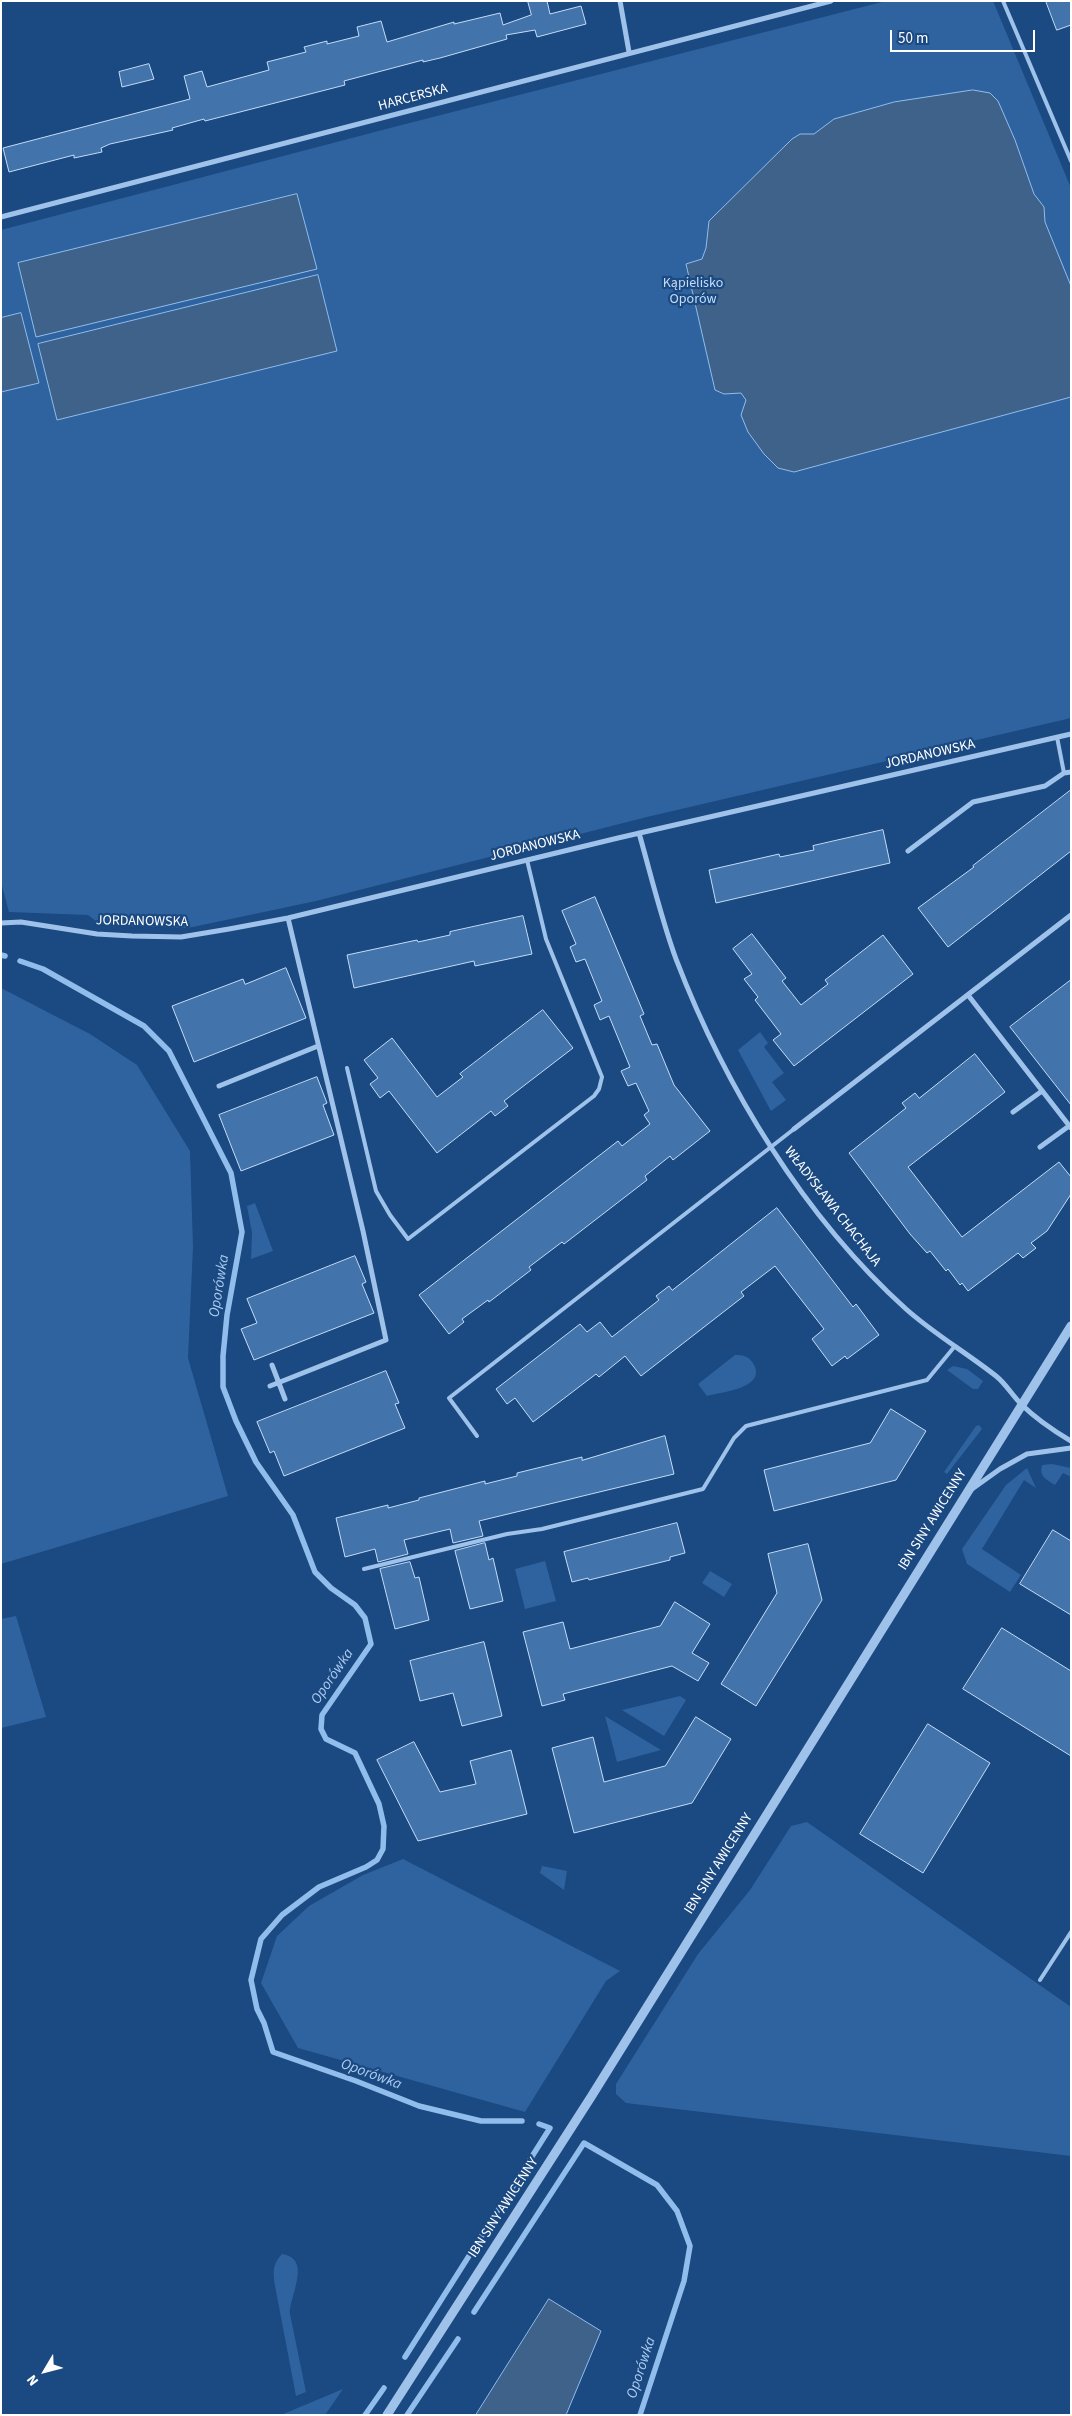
<!DOCTYPE html>
<html>
<head>
<meta charset="utf-8">
<style>
  body { margin:0 }
  #map { position:relative; width:1072px; height:2416px; overflow:hidden; background:#1b4981; font-family:"Source Sans 3",sans-serif }
  canvas { display:block }
  .frame { position:absolute; inset:0; border:2px solid #fff; pointer-events:none }
  .north { position:absolute; left:20px; top:2346px; width:50px; height:50px; -webkit-text-stroke:4px #1b4981; paint-order:stroke; rotate:233deg; font-size:14px; font-weight:700; line-height:20px; text-align:center; color:#fff }
  .north::after { content:''; display:block; margin:auto; width:18px; height:22px; background:#fff; clip-path:polygon(50% 0,100% 100%,50% 72%,0 100%) }
  .scale { position:absolute; left:890px; top:30px; width:145px; height:22px; box-sizing:border-box; border:2px solid #fff; border-top:0; padding-left:6px; font-size:15px; line-height:18px; white-space:nowrap; color:#fff; -webkit-text-stroke:4px #1b4981; paint-order:stroke }
</style>
</head>
<body>
<div id="map">
<canvas width="1072" height="2416"></canvas>
<div class="frame"></div>
<div class="north">N</div>
<div class="scale">50 m</div>
</div>
<script>
const c = document.querySelector('canvas').getContext('2d');
c.lineJoin = 'round';
function fill(path, color) { c.fillStyle = color; c.fill(path, 'evenodd'); }
function strokePath(path, color, width, dash) { c.strokeStyle = color; c.lineWidth = width; c.lineCap = dash ? 'butt' : 'round'; c.setLineDash(dash || []); c.stroke(path); }
function write(font, color, halo, rows, align = 'center') {
  c.font = font + ' "Source Sans 3",sans-serif'; c.lineWidth = 4.5; c.setLineDash([]); c.textBaseline = 'middle'; c.strokeStyle = halo; c.fillStyle = color; for (const [text, x, y, turn = 0] of rows) {
    c.save(); c.translate(x, y); c.rotate((+turn || 0) * Math.PI / 180); c.textAlign = isNaN(turn) ? turn : align; if (halo) c.strokeText(text, 0, 0); c.fillText(text, 0, 0); c.restore();
  }
}
fill(new Path2D(`
  M 886,1 L 993,1 L 1071,188 L 1071,718 L 647,817 L 316,901 L 188,928 L 101,925 L 88,915 L 9,912 L 1,882 L 1,392 L 38,383 L 21,313 L 1,318 L 1,230 L 390,128 ZM 297,194 L 316,269 L 36,336 L 18,264 ZM 318,275 L 337,351 L 57,420 L 38,344 Z
  M 1,988 L 90,1034 L 137,1065 L 190,1151 L 193,1247 L 188,1358 L 228,1496 L 1,1564 Z
  M 760,1032 L 768,1043 L 764,1047 L 784,1073 L 772,1082 L 786,1100 L 771,1111 L 738,1050 Z
  M 255,1203 L 273,1251 L 251,1259 L 252,1233 L 247,1206 Z
  M 735,1355 C 743,1355 750,1356 754,1365 C 766,1388 722,1392 707,1396 L 698,1384 Z
  M 953,1366 L 967,1369 L 983,1381 L 978,1389 L 973,1389 L 947,1370 Z
  M 979,1425 L 982,1429 L 947,1474 L 944,1472 L 976,1426 Z
  M 1052,1464 L 1071,1468 L 1071,1477 L 1063,1473 L 1055,1485 C 1046,1479 1039,1477 1042,1465 Z
  M 1027,1468 L 1036,1488 L 1024,1480 L 982,1549 L 1021,1575 L 1010,1592 L 967,1564 L 962,1549 L 1006,1485 Z
  M 545,1561 L 556,1601 L 525,1609 L 515,1569 Z
  M 710,1571 L 732,1584 L 724,1597 L 702,1583 Z
  M 16,1616 L 46,1717 L 1,1728 L 1,1619 Z
  M 680,1696 L 686,1700 L 664,1736 L 622,1710 Z
  M 605,1716 L 661,1750 L 617,1762 Z
  M 807,1822 L 1071,2007 L 1071,2156 L 626,2103 L 616,2094 L 616,2084 L 698,1954 L 750,1890 L 791,1826 Z
  M 403,1859 L 620,1971 L 606,1981 L 525,2112 L 298,2048 L 261,1983 L 277,1936 L 309,1906 L 363,1875 Z
  M 542,1866 L 567,1871 L 564,1890 L 540,1873 Z
  M 282,2254 C 313,2259 289,2296 290,2314 L 306,2392 L 296,2396 L 275,2286 C 273,2273 272,2264 282,2254 Z
  M 343,2389 L 325,2415 L 281,2415 Z`), '#2e63a0');
const water = new Path2D(`
  M 973,90 L 990,93 L 998,101 L 1015,140 L 1034,194 L 1044,207 L 1045,222 L 1071,286 L 1071,397 L 794,472 L 778,468 L 764,454 L 748,432 L 741,415 L 746,400 L 741,393 L 724,394 L 715,390 L 686,264 L 702,259 L 706,248 L 709,221 L 792,139 L 800,134 L 814,134 L 834,119 L 894,102 Z
  M 297,194 L 317,269 L 36,337 L 18,263 Z
  M 318,275 L 337,351 L 57,420 L 38,344 Z
  M 21,313 L 39,383 L 1,392 L 1,318 Z
  M 549,2299 L 601,2331 L 566,2415 L 476,2415 Z`);
fill(water, '#3f628b');
strokePath(water, '#91bdec', 1);
strokePath(new Path2D(`
  M 1,955 L 5,956
  M 20,961 L 43,969 L 144,1026 L 169,1051 L 231,1173 L 242,1232 L 227,1315 L 223,1356 L 223,1387 L 236,1421 L 256,1462 L 293,1515 L 315,1572 L 331,1588 L 355,1605 L 365,1618 L 371,1644 L 322,1715 L 321,1729 L 326,1739 L 355,1753 L 379,1804 L 384,1826 L 383,1849 L 377,1860 L 366,1867 L 319,1887 L 282,1915 L 261,1939 L 251,1980 L 257,2009 L 264,2023 L 273,2052 L 356,2081 L 419,2106 L 481,2121 L 522,2121
  M 474,2312 L 584,2143 L 657,2185 L 677,2211 L 690,2246 L 684,2281 L 640,2415
  M 405,2357 L 550,2128 L 539,2124
  M 365,2415 L 384,2388
  M 407,2415 L 458,2339`), '#91bdec', 5.5);
const building = new Path2D(`
  M 528,1 L 547,1 L 550,14 L 581,6 L 586,24 L 537,37 L 535,30 L 506,35 L 507,39 L 440,58 L 423,62 L 423,60 L 344,81 L 345,85 L 205,121 L 204,119 L 172,128 L 173,130 L 110,144 L 101,148 L 102,152 L 74,158 L 74,155 L 9,172 L 3,148 L 190,99 L 184,76 L 202,71 L 207,87 L 269,70 L 267,62 L 306,52 L 304,47 L 327,41 L 327,44 L 359,36 L 357,27 L 381,21 L 387,42 L 454,22 L 454,24 L 500,13 L 503,25 L 531,15 Z
  M 1046,1 L 1071,1 L 1071,25 L 1057,30 Z
  M 149,64 L 154,79 L 122,87 L 119,72 Z
  M 1071,790 L 1071,851 L 948,947 L 918,908 L 974,867 L 973,866 Z
  M 883,830 L 890,863 L 716,903 L 709,870 L 779,854 L 780,857 L 814,850 L 813,846 Z
  M 595,897 L 644,1014 L 640,1016 L 652,1045 L 657,1044 L 674,1085 L 710,1131 L 673,1160 L 670,1156 L 645,1176 L 647,1180 L 564,1244 L 562,1242 L 529,1267 L 531,1270 L 489,1302 L 488,1300 L 462,1319 L 464,1322 L 449,1334 L 419,1295 L 618,1141 L 622,1146 L 650,1124 L 644,1115 L 649,1111 L 636,1083 L 628,1086 L 621,1071 L 630,1067 L 609,1016 L 600,1020 L 594,1005 L 602,1001 L 585,959 L 576,962 L 570,947 L 576,944 L 562,911 Z
  M 523,916 L 532,954 L 475,966 L 474,961 L 354,988 L 347,955 L 417,940 L 418,942 L 450,935 L 450,932 Z
  M 752,934 L 786,978 L 782,981 L 801,1005 L 828,984 L 825,980 L 883,935 L 913,974 L 794,1066 L 773,1040 L 781,1034 L 755,1000 L 758,997 L 744,979 L 752,974 L 733,949 Z
  M 286,968 L 306,1018 L 194,1062 L 172,1006 L 243,979 L 245,984 Z
  M 1071,980 L 1071,1105 L 1010,1027 Z
  M 543,1010 L 573,1048 L 504,1101 L 508,1106 L 495,1116 L 491,1111 L 437,1153 L 389,1091 L 380,1098 L 370,1084 L 378,1078 L 364,1060 L 392,1038 L 437,1097 L 463,1077 L 460,1074 Z
  M 975,1054 L 1005,1092 L 908,1167 L 962,1237 L 1059,1162 L 1071,1177 L 1071,1194 L 1047,1231 L 1031,1243 L 1036,1248 L 1023,1258 L 1018,1253 L 968,1291 L 962,1283 L 960,1285 L 948,1269 L 946,1271 L 930,1251 L 927,1253 L 910,1234 L 849,1153 L 906,1108 L 902,1103 L 915,1093 L 919,1098 Z
  M 317,1077 L 327,1103 L 323,1105 L 334,1135 L 241,1171 L 219,1115 Z
  M 777,1208 L 853,1307 L 856,1304 L 879,1335 L 847,1359 L 845,1356 L 832,1366 L 812,1339 L 824,1329 L 775,1266 L 741,1292 L 744,1296 L 641,1376 L 625,1356 L 599,1377 L 596,1374 L 533,1422 L 515,1398 L 507,1404 L 496,1389 L 580,1324 L 587,1332 L 600,1322 L 612,1337 L 659,1300 L 656,1296 L 669,1286 L 672,1290 Z
  M 355,1256 L 366,1282 L 362,1284 L 374,1313 L 254,1360 L 241,1329 L 257,1323 L 247,1299 Z
  M 386,1371 L 399,1403 L 395,1404 L 405,1428 L 284,1476 L 274,1451 L 270,1453 L 257,1422 Z
  M 891,1409 L 926,1431 L 896,1480 L 774,1511 L 764,1470 L 870,1443 Z
  M 665,1436 L 674,1474 L 479,1521 L 483,1536 L 453,1543 L 450,1529 L 404,1540 L 408,1554 L 378,1562 L 375,1549 L 345,1557 L 336,1518 L 388,1505 L 388,1508 L 419,1500 L 419,1498 L 485,1481 L 485,1484 L 517,1476 L 517,1473 L 582,1457 L 582,1460 Z
  M 677,1523 L 685,1553 L 670,1557 L 670,1560 L 589,1580 L 588,1578 L 572,1582 L 564,1552 Z
  M 1053,1530 L 1071,1541 L 1071,1615 L 1020,1584 Z
  M 485,1543 L 489,1560 L 493,1558 L 503,1601 L 470,1609 L 455,1551 Z
  M 808,1544 L 822,1600 L 756,1706 L 721,1684 L 777,1593 L 768,1554 Z
  M 410,1562 L 415,1578 L 419,1577 L 429,1620 L 395,1629 L 380,1569 Z
  M 675,1602 L 710,1624 L 692,1653 L 709,1663 L 698,1681 L 672,1666 L 563,1694 L 565,1700 L 542,1706 L 523,1632 L 563,1622 L 570,1649 L 660,1626 Z
  M 1002,1628 L 1071,1671 L 1071,1756 L 963,1689 Z
  M 484,1642 L 502,1716 L 462,1726 L 453,1693 L 420,1701 L 410,1661 Z
  M 696,1717 L 731,1739 L 692,1803 L 574,1833 L 552,1748 L 593,1737 L 604,1782 L 665,1766 Z
  M 928,1724 L 990,1763 L 923,1873 L 860,1834 Z
  M 414,1742 L 440,1792 L 476,1784 L 470,1761 L 511,1750 L 527,1814 L 418,1841 L 377,1760 Z`);
fill(building, '#4373ab');
strokePath(building, '#c3dcf8', 1);
strokePath(new Path2D(`
  M 1003,1 L 1071,161
  M 1057,737 L 1064,773
  M 347,1068 L 376,1191 L 390,1215 L 408,1239 L 594,1096 L 599,1089 L 602,1077 L 546,939 L 527,860
  M 477,1436 L 449,1398 L 794,1129
  M 364,1569 L 507,1534 L 542,1529 L 703,1489 L 734,1438 L 746,1426 L 927,1380 L 955,1346
  M 1040,1980 L 1071,1932`), '#9fc2ea', 4);
strokePath(new Path2D(`
  M 620,1 L 629,52
  M 1,217 L 831,1
  M 639,833 C 651,875 661,918 676,959 C 725,1087 804,1217 906,1309 C 934,1334 967,1353 996,1376 C 1006,1384 1012,1395 1021,1404 C 1036,1419 1054,1431 1071,1441
  M 908,851 L 973,802 L 1045,786 L 1064,773 L 1071,772
  M 1,923 L 21,922 L 97,934 L 132,936 L 181,937 L 229,929 L 288,918 L 618,838 L 1071,734
  M 968,995 L 1071,1128
  M 219,1086 L 318,1046
  M 1013,1112 L 1042,1091
  M 794,1129 L 1071,915
  M 1040,1147 L 1069,1126
  M 272,1365 L 285,1399
  M 270,1386 L 386,1340 L 363,1231 L 288,918
  M 972,1489 L 1000,1469 L 1027,1454 L 1071,1448`), '#9fc2ea', 5);
strokePath(new Path2D(`
  M 387,2415 L 591,2097 L 1071,1326`), '#9fc2ea', 9);
write('14px', '#fff', '#1b4981', [
  ["HARCERSKA",413,98,-15],
  ["JORDANOWSKA",930,755,-13],
  ["JORDANOWSKA",535,846,-14],
  ["JORDANOWSKA",142,922,1],
  ["WŁADYSŁAWA CHACHAJA",832,1207,52],
  ["IBN SINY AWICENNY",933,1520,-58],
  ["IBN SINY AWICENNY",719,1864,-58],
  ["IBN SINY AWICENNY",504,2208,-57]
]);
write('14px', '#c3dcf8', '#1b4981', [
  ["Kąpielisko",693,284],
  ["Oporów",693,300]
]);
write('italic 15px', '#aaccf2', '#1b4981', [
  ["Oporówka",220,1286,-81],
  ["Oporówka",333,1677,-56],
  ["Oporówka",371,2075,20],
  ["Oporówka",642,2368,-72]
]);
</script>
</body>
</html>
